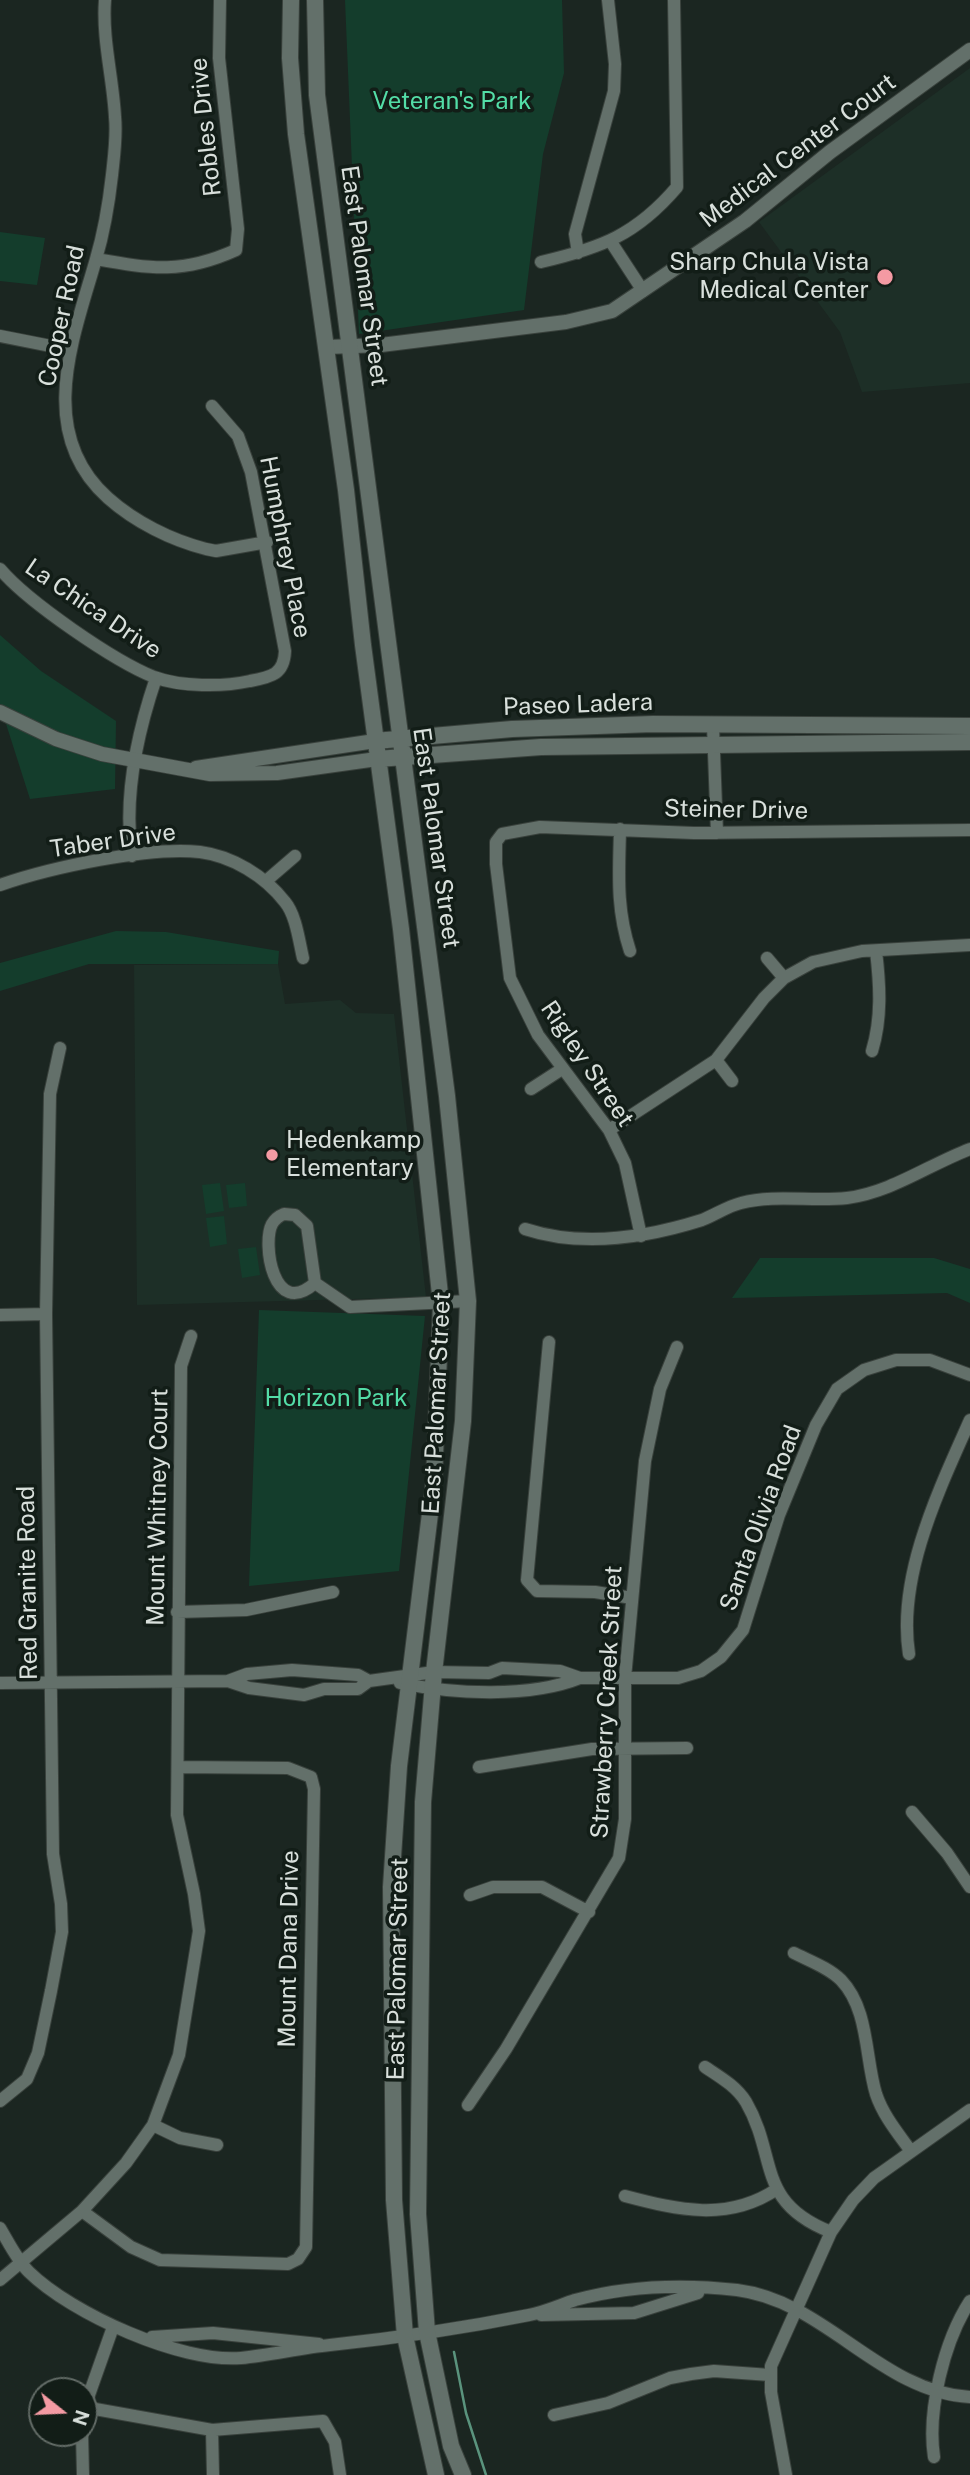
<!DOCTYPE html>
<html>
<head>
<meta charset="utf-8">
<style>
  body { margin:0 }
  #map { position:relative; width:970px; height:2475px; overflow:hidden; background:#1b2621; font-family:"Public Sans",sans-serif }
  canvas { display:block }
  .north { position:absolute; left:28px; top:2377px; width:70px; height:70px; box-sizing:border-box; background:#121d17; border:2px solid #626b66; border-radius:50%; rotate:108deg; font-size:19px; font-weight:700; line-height:28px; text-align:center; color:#d9e0dc }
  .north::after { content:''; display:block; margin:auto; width:24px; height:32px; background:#f49aa3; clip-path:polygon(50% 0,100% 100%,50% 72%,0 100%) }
</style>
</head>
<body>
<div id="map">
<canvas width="970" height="2475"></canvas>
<div class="north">N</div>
</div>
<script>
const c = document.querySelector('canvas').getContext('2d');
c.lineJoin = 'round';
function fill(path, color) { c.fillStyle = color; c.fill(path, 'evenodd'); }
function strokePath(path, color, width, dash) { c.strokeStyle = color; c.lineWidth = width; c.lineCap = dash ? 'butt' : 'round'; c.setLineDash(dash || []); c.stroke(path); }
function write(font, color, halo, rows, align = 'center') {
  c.font = font + ' "Public Sans",sans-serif'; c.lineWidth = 7; c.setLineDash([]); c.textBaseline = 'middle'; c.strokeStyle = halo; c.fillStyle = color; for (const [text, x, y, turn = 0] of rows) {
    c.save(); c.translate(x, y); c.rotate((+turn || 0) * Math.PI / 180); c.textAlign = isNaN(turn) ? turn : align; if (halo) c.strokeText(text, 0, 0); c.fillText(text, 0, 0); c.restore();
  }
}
fill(new Path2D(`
  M 970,68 L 970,383 L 862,392 L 840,332 L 759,222 Z
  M 278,964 L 285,1004 L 340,1000 L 356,1013 L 394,1014 L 426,1297 L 137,1305 L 134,965 Z`), '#1d2f27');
fill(new Path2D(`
  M 345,0 L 562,0 L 564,73 L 543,154 L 524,310 L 359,334 Z
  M 0,232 L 45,238 L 37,285 L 0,281 Z
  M 0,635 L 41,671 L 116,721 L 115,789 L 30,799 L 0,705 Z
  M 116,931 L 166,932 L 279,951 L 278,964 L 89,964 L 0,991 L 0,963 Z
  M 220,1183 L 224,1211 L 206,1214 L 202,1185 Z
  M 245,1183 L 247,1206 L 229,1208 L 226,1185 Z
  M 224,1216 L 227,1244 L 210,1247 L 206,1218 Z
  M 256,1247 L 260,1275 L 242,1278 L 238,1249 Z
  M 760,1258 L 934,1258 L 970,1269 L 970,1303 L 947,1293 L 732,1298 Z
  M 259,1310 L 425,1316 L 399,1571 L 249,1586 Z`), '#143d2c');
strokePath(new Path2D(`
  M 454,2352 L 466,2413 L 486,2475`), '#5a937d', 2.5);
const minor = new Path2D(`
  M 105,0 C 102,39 113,78 115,117 C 117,136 114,156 112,175 C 109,202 104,232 96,259 C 74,337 34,432 108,498 C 135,522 171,540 206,549 L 216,551 L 267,542
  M 611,242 L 643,291
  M 578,253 L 575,234 L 614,91 L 615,64 L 608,0
  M 96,259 C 152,269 183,274 236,250 L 238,229 L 219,58 L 220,0
  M 541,262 C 601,248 636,235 677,187 L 674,0
  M 0,336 L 71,350
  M 0,569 C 28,602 114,661 154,677 C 181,687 223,687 250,681 C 272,677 284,674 285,651 L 251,472 L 238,436 L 212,406
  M 713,726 L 717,833
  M 620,829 C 619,874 616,908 630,951
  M 132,856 C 123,796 137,734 156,678
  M 266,881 L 295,856
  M 0,885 C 49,868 149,846 200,852 C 232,856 265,876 285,902 C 296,915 299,941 303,958
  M 767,958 L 784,978
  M 872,1051 C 882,1018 880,985 876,951
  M 716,1060 L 732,1081
  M 531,1089 L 562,1069
  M 609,1130 L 716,1060 L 764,998 L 784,978 L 813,962 L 862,951 L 970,945
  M 284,1214 L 295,1215 L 307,1226 L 315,1283 C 273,1320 262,1243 272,1224 C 275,1219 279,1216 284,1214 Z
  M 525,1229 C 583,1248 645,1238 702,1220 C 715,1215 728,1206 741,1203 C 775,1194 813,1202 847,1198 C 892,1192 928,1165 970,1149
  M 641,1236 L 625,1163 L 609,1130 L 538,1035 L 510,978 L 496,864 L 496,842 L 502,834 L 540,827 L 694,833 L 970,830
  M 315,1283 L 350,1307 L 468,1301
  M 0,1315 L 46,1314
  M 549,1342 L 527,1580 L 537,1591 L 595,1592 L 632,1598
  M 177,1612 L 246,1610 L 333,1592
  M 909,1654 C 897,1576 939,1490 970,1420
  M 228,1681 L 247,1674 L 292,1670 L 358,1675 L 369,1681 L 434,1672 L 489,1673 L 502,1668 L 560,1671 L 580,1678 L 678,1678 L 701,1671 L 721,1657 L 743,1630 L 779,1515 L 816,1425 L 837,1389 L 864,1370 L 896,1360 L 930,1360 L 970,1375
  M 0,1683 L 228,1681 L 249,1688 L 304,1695 L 324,1689 L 358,1689 L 369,1681
  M 400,1683 C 453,1694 530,1698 580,1678
  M 479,1767 L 592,1749 L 687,1748
  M 912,1812 L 947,1853 L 970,1887
  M 470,1895 L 493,1887 L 542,1887 L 589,1912
  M 794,1953 C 810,1961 829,1968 841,1980 C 869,2009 865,2058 876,2094 C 883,2115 897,2132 910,2150
  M 705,2067 C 720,2077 736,2086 746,2102 C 778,2157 755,2202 831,2232
  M 0,2101 L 27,2079 L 38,2053 L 51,1991 L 62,1932 L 61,1904 L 53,1854 L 46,1314 L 50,1094 L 60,1048
  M 468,2105 L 506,2049 L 619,1858 L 625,1819 L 625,1678 L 645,1461 L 660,1389 L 677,1347
  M 153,2125 L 180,2138 L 217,2145
  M 625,2196 C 678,2210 728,2222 777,2189
  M 82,2211 L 131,2247 L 160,2260 L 288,2264 L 298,2259 L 306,2247 L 314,1789 L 311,1777 L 288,1768 L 178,1767
  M 0,2228 C 9,2243 17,2260 29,2272 C 72,2314 181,2363 241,2358 C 271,2355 300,2348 330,2345 C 397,2338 464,2328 529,2315 C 545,2312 560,2305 575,2300 C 626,2286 684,2284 737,2290 C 826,2301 880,2392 970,2397
  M 0,2280 L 82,2211 L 126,2163 L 153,2125 L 179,2055 L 199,1931 L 194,1894 L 177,1815 L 181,1366 L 191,1336
  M 541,2315 L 634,2313 L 698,2293
  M 152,2337 L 213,2333 L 319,2344
  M 84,2407 L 212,2430 L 323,2421 L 335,2442 L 340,2475
  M 84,2409 L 113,2327
  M 554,2415 L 608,2403 L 670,2378 L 691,2374 L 714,2371 L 770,2375
  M 212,2430 L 213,2475
  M 82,2433 L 83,2475
  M 934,2457 C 927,2411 944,2341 970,2301
  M 786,2475 L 771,2392 L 771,2366 L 831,2232 L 853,2200 L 874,2178 L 970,2110`);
const tertiary = new Path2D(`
  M 327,347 L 381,345 L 566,322 L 612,311 L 745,221 L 830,152 L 970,50
  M 0,712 L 56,739 L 102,754 L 210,774 L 277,773 L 377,759
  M 196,768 L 375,741`);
const secondary = new Path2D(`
  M 291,0 L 290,58 L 296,134 L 346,490 L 363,645 L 401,929 L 441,1304 L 434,1481 L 399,1766 L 391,1887 L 394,2200 L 405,2336 L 436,2475
  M 315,0 L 317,95 L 447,1096 L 468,1301 L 463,1421 L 434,1672 L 423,1802 L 418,2214 L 427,2332 L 451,2446 L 463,2475
  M 375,741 L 512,729 L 653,724 L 970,726
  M 377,759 L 541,747 L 970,742`);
strokePath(minor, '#39413c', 14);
strokePath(tertiary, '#39413c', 16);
strokePath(secondary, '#39413c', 18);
strokePath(minor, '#63706a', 12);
strokePath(tertiary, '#63706a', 14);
strokePath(secondary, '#63706a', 16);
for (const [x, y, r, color] of [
  [885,277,9,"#f49aa3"],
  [272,1155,7,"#f49aa3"]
]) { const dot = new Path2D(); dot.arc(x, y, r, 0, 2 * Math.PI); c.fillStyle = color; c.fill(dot); strokePath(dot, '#121d17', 2.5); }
write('24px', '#53dda7', '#121d17', [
  ["Veteran's Park",452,102],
  ["Horizon Park",336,1399]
]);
write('24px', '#d9e0dc', '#121d17', [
  ["Robles Drive",206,127,-96],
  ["Medical Center Court",798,151,-37],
  ["East Palomar Street",364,276,82],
  ["Cooper Road",62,316,-78],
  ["Humphrey Place",285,547,79],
  ["La Chica Drive",93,609,34],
  ["Paseo Ladera",578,705,-2],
  ["Steiner Drive",736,810,1],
  ["East Palomar Street",436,838,82],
  ["Taber Drive",113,841,-8],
  ["Rigley Street",587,1064,56],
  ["East Palomar Street",437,1403,-87],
  ["Mount Whitney Court",158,1507,-89],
  ["Santa Olivia Road",761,1518,-70],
  ["Red Granite Road",28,1583,-91],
  ["Strawberry Creek Street",607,1702,-87],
  ["Mount Dana Drive",289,1949,-89],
  ["East Palomar Street",398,1969,-89]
]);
write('24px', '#d9e0dc', '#121d17', [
  ["Sharp Chula Vista",869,263],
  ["Medical Center",869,291],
  ["Hedenkamp",286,1141,"left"],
  ["Elementary",286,1169,"left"]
], 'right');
</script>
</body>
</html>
